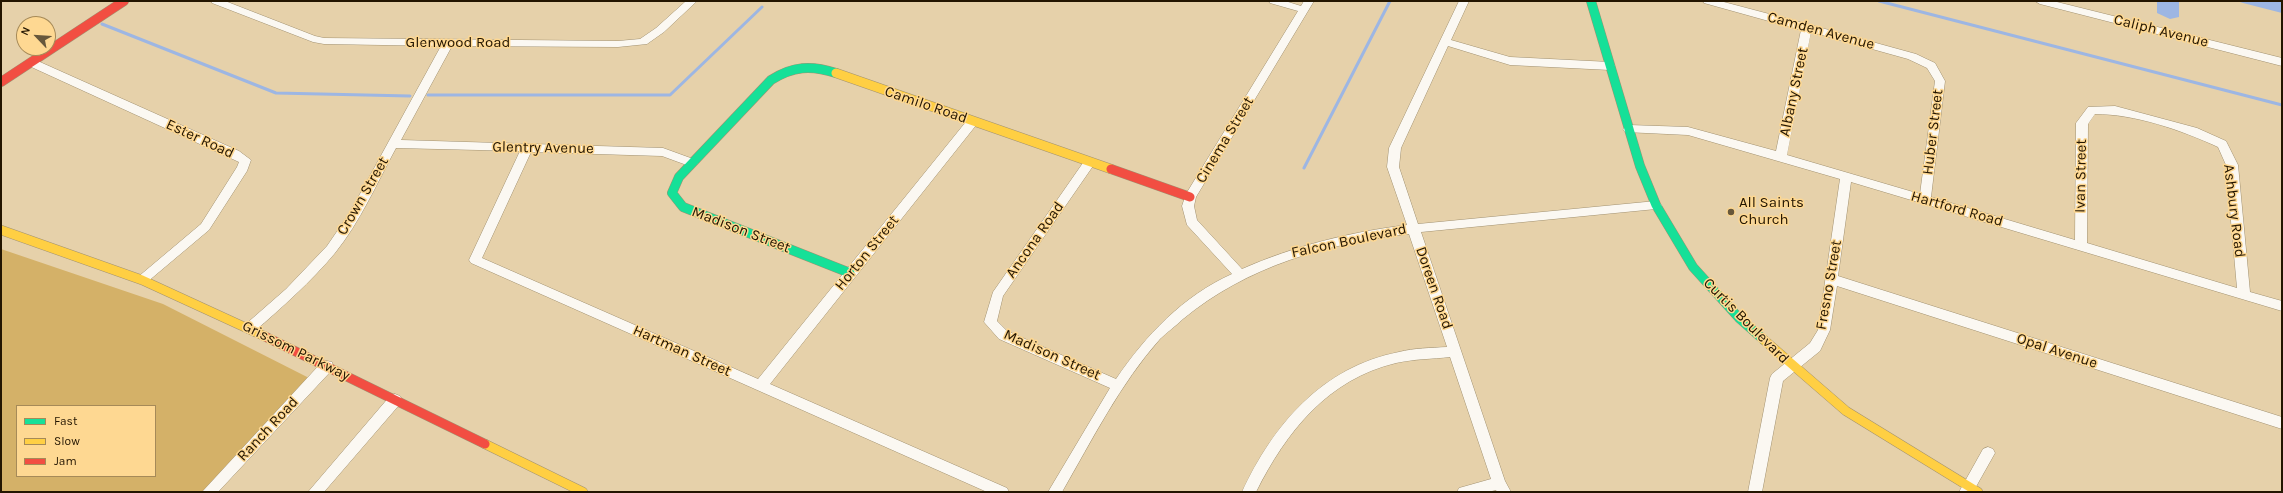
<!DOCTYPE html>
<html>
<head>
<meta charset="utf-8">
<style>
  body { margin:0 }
  #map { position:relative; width:2283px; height:493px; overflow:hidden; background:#e6d1aa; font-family:Karla,sans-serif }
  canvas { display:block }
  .frame { position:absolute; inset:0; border:2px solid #231500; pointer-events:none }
  .legend { position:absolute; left:16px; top:405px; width:140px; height:72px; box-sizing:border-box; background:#fed892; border:1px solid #a68a58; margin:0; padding:5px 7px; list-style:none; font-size:12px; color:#231500 }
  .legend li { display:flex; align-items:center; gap:8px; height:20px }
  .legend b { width:20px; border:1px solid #a68a58 }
  .north { position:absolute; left:16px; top:16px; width:40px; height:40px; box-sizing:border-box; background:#fed892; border:1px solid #a68a58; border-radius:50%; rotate:295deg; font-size:11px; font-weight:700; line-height:16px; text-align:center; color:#231500 }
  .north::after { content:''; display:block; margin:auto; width:14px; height:18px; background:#67573b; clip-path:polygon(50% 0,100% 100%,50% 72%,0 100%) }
</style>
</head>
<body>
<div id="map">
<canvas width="2283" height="493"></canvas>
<div class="frame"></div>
<ul class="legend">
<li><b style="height:5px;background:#16e098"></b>Fast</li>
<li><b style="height:5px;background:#ffcf43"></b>Slow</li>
<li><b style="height:5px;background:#f24e42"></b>Jam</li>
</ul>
<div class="north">N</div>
</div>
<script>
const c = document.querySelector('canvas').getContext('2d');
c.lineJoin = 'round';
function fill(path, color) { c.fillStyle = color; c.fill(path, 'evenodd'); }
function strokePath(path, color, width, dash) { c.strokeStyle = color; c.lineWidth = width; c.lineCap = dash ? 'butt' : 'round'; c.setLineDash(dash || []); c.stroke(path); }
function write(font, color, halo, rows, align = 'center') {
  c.font = font + ' Karla,sans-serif'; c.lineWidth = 3; c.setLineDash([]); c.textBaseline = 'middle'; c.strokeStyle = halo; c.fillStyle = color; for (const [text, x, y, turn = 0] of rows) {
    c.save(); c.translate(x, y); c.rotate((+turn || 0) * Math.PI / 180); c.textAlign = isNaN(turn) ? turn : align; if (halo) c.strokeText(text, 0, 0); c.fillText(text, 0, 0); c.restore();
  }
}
fill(new Path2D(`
  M 1,249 L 163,304 L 313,380 L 205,492 L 1,492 ZM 17,406 L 155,406 L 155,476 L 17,476 Z`), '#d4b168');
fill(new Path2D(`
  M 2157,1 L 2179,1 L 2179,17 L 2170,19 L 2157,13 Z
  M 2237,1 L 2282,1 L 2282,13 L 2243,3 Z`), '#9db6e3');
strokePath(new Path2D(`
  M 1879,1 L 2282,105
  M 102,24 L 276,93 L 410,96
  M 428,95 L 670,95 L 762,7
  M 1304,168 L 1390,1`), '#9db6e3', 3);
const street = new Path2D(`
  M 211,1 L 225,1 L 315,36 L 324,38 L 618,41 L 640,39 L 656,28 L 686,1 L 697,1 L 664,32 L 647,44 L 618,47 L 452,46 L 401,140 L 663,148 L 696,160 L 698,163 L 692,167 L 662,156 L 531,152 L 482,258 L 758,379 L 969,118 L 977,118 L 979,121 L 977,124 L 770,384 L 1007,488 L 1009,492 L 987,492 L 471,263 L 469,260 L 520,151 L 396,148 C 377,183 360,222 335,253 C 311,282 282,307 254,332 L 246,332 L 244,328 L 246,324 L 286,289 L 327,246 L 349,214 L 441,46 L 324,44 L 313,42 L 212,3 Z
  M 1269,1 L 1285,1 L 1301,6 L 1304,1 L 1314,1 L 1196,197 L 1194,206 L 1197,220 L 1242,269 C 1294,246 1350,232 1407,225 L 1387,167 L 1389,148 L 1459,1 L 1469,1 L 1451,40 L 1510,57 L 1610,62 L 1615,66 L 1610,70 L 1510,65 L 1448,46 L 1401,148 L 1399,167 L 1418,224 L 1656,201 L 1662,205 L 1656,209 L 1421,232 L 1505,481 L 1511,492 L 1497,492 L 1496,490 L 1488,492 L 1457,492 L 1459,488 L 1491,479 L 1450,357 C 1432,359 1414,359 1396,363 C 1328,379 1286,432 1256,492 L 1242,492 C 1273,425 1322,367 1399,352 C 1414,348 1431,348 1447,347 L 1409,234 C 1328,243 1247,266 1183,319 C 1176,326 1167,332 1160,339 C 1120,384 1092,440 1062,492 L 1048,492 L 1110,388 L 999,339 L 984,322 L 993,292 L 1085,160 L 1093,160 L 1095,163 L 1093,166 L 1003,296 L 997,321 L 1007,331 L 1116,379 C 1146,335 1183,296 1232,274 L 1187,225 L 1182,206 L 1186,194 L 1298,11 L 1270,3 Z
  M 1703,1 L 1720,1 L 1807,24 L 1916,54 L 1935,63 L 1945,81 L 1931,197 L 2075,240 L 2076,123 L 2088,107 L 2115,106 L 2197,128 L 2226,141 L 2238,165 L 2250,292 L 2282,301 L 2282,311 L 1851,182 L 1838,276 L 2282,417 L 2282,429 L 1837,286 L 1830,330 L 1820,351 L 1783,381 L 1762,492 L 1748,492 L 1770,378 L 1772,374 L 1810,343 L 1818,330 L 1840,179 L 1688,135 L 1625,132 L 1623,129 L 1629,125 L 1688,127 L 1776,151 L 1801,30 L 1704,3 ZM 1811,32 L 1908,59 L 1927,68 L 1935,81 L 1920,194 L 1787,155 ZM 2095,114 C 2135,114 2181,130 2218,147 L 2226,165 L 2237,288 L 2087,243 L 2088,124 Z
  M 2035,1 L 2053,1 L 2282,58 L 2282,66 L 2040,4 Z
  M 31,58 L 239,151 L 251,160 L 247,171 L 209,230 L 146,283 L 138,283 L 136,280 L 138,277 L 201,224 L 237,167 L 239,162 L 27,65 L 26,62 Z
  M 327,361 L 332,362 L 333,366 L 332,370 L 218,492 L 202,492 L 322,362 Z
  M 395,394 L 400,396 L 402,400 L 400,404 L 324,492 L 308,492 L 390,396 Z
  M 1988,447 L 1993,449 L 1995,453 L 1973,492 L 1959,492 L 1983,449 Z`);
const fast = new Path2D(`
  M 1591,1 L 1640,166 L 1656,205 L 1693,267 L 1739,318 L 1764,340
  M 836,73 C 811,65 793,66 771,80 L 679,177 L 672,193 L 683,207 L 850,273`);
const slow = new Path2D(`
  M 836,73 L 1111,169
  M 1,230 L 142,280 L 264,336
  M 1764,340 L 1846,411 L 1978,492
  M 485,444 L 583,492`);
const jam = new Path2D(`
  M 1,82 L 124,1
  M 1111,169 L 1190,197
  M 264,336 L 485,444`);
strokePath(street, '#a19171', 1);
strokePath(fast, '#a19171', 10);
strokePath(slow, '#a19171', 10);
strokePath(jam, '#a19171', 10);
fill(street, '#fbf8f2');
strokePath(fast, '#16e098', 9);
strokePath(slow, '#ffcf43', 9);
strokePath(jam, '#f24e42', 9);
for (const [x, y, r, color] of [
  [1731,212,4,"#67573b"]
]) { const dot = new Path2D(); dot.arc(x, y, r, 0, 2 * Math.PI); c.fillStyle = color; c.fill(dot); strokePath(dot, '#fed892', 1.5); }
write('15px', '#231500', '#fed892', [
  ["Camden Avenue",1821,31,15],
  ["Caliph Avenue",2161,31,14],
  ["Glenwood Road",458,43],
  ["Albany Street",1794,92,-78],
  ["Camilo Road",926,105,19],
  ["Huber Street",1933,132,-83],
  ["Ester Road",200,139,25],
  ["Cinema Street",1225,140,-59],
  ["Glentry Avenue",543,148,1],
  ["Ivan Street",2081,176,-89],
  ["Crown Street",363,196,-60],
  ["Hartford Road",1957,209,16],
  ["Ashbury Road",2234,211,83],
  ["Madison Street",741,230,21],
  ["Ancona Road",1035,240,-55],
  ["Falcon Boulevard",1349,241,-12],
  ["Horton Street",867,253,-51],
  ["Fresno Street",1829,285,-80],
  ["Doreen Road",1434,288,71],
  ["Curtis Boulevard",1746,321,45],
  ["Grissom Parkway",296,351,26],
  ["Hartman Street",682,351,24],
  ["Opal Avenue",2057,351,18],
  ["Madison Street",1052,355,24],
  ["Ranch Road",268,429,-47]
]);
write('15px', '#231500', '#fed892', [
  ["All Saints",1739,203],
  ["Church",1739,220]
], 'left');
</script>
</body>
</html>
